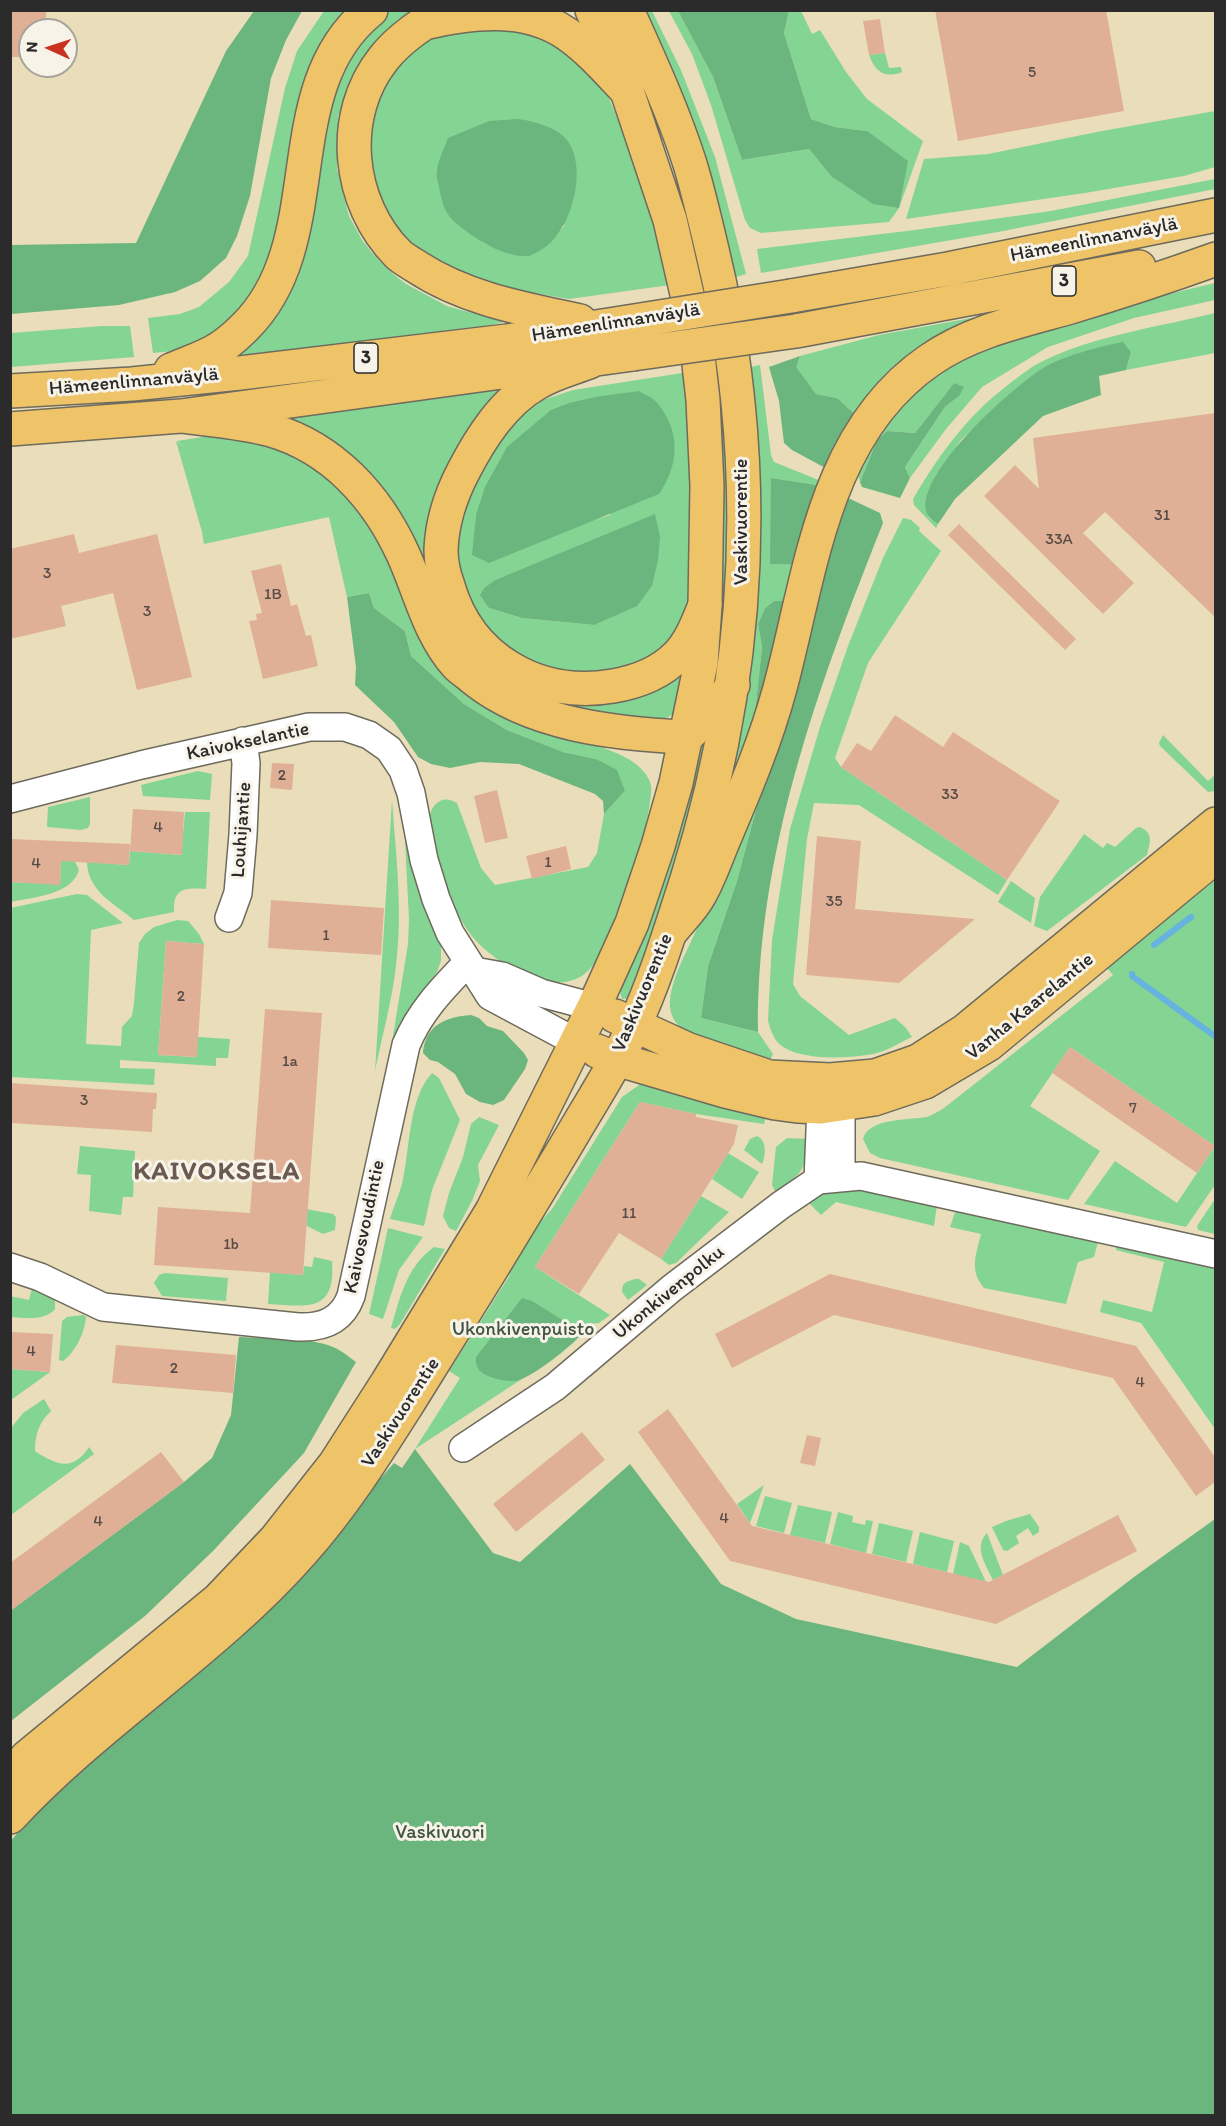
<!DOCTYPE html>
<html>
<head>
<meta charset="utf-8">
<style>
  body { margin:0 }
  #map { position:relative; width:1226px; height:2126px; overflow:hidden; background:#e9deb9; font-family:Itim,sans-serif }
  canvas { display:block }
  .frame { position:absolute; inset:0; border:12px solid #2b2b2b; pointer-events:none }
  .north { position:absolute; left:18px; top:18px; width:60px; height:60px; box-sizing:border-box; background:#f7f3e8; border:2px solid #a5a39c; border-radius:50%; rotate:273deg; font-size:16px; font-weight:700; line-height:24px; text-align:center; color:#2b2b2b }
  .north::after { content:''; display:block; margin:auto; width:21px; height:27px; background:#c8321e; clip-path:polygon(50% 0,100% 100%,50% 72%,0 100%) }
</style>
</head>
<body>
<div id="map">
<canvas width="1226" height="2126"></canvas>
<div class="frame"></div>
<div class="north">N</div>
</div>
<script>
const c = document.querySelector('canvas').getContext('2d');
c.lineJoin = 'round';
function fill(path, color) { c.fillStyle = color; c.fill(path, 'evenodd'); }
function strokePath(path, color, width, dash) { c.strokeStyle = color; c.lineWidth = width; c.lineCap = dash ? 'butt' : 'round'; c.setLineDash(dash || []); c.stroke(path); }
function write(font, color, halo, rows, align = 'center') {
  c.font = font + ' Itim,sans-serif'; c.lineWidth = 6; c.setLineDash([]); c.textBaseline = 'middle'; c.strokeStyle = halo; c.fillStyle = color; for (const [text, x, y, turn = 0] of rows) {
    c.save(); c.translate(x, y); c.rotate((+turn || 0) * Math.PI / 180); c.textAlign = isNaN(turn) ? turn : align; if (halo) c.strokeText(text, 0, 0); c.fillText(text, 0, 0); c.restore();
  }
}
fill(new Path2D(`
  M 324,11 L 351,11 L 270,264 L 233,323 L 185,350 L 153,353 L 148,318 L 180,314 L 199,307 L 229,282 L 248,256 L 285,88 L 297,51 Z
  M 391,11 L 418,11 L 354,81 L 338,116 L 337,169 L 342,190 L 349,216 L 362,240 L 373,254 L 393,274 L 406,284 L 447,306 L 504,322 L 478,328 L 240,357 L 239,352 L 330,84 L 378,19 Z
  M 644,11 L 652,11 L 681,70 L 715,157 L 746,274 L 736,277 L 723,222 L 696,136 Z
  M 669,11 L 678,11 L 713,77 L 742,160 L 809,149 L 831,176 L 867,131 L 835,127 L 811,119 L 784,33 L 789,11 L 801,11 L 812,34 L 820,30 L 846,72 L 867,99 L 923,141 L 899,208 L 889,222 L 761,233 L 750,228 L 745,220 L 711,105 L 692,54 Z
  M 524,25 L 565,44 L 601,79 L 639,170 L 670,285 L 569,299 L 493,286 L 450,270 L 421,253 L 397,230 L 376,194 L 368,156 L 371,119 L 390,74 L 416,46 L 446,31 ZM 565,225 C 533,262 526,261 482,242 Z
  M 885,53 L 889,68 L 901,67 L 902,72 C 884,79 875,71 869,55 Z
  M 1215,111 L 1215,167 L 1184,176 L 1085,193 L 906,219 L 924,159 L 988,154 L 1102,131 Z
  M 1215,179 L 1215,189 L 998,232 L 761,273 L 757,249 L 915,230 L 1051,211 Z
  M 1215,283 L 1215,300 L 1134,318 L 1048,347 L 982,387 L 946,429 L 910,478 L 905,467 L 945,407 L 959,396 L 954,383 L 915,433 L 887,431 L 877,440 L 860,482 L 857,472 L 891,410 L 956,358 L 1102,310 Z
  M 1026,308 L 858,417 L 837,398 L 816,394 L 795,367 L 800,356 L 879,335 Z
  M 1215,313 L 1215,353 L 1126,370 L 1131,352 L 1044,368 L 1012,392 L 961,440 L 936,475 L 927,494 L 929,518 L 938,524 L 936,528 L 914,505 L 913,499 C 942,450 970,412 1017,378 C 1024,373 1031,367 1039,363 C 1091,336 1159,327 1215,313 Z
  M 102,326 L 130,326 L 134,357 L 11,367 L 11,333 Z
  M 760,365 L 771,455 L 774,462 L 826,483 L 824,486 L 771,478 L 771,564 L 798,565 L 789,601 L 774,601 L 765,608 L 758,624 L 762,647 L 754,721 L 717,826 L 742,728 L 757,576 L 759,464 L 751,367 Z
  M 689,372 L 694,467 L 688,609 L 674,638 L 659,654 L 620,674 L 549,672 L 497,643 L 476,617 L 461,586 L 457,560 L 457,530 L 465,504 L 480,472 L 495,447 L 518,419 L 543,400 L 573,390 ZM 639,391 L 610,515 L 577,526 L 475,534 L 476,515 L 572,402 ZM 547,559 L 594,625 L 522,618 L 489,608 L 485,587 L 495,580 Z
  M 725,373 L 733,543 L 717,678 L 713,676 L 713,374 Z
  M 499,390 L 499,398 C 470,441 439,489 433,542 C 423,637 510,703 599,700 C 621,699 645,691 664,681 C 669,678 674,674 680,671 C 684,677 684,686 683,693 C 679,718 663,722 640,722 C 550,721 467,692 430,604 C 415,569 405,533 383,501 C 366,477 343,453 318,438 C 307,432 295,428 285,421 L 289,417 Z
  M 222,434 L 266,440 L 324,467 L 591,743 C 611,751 642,760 650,782 C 653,790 650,800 649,809 C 642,848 628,885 613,922 C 607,938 601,958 589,970 C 556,1004 489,961 468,931 C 452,907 446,887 438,860 C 433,843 420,812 440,801 C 446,798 451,800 457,803 L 481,868 L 495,885 L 588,867 L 597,853 L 604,814 L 625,791 L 596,759 L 563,752 L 507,730 L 464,704 L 411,656 L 405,631 L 374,608 L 369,593 L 347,597 L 329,517 L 204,544 L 202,532 L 176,441 L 189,450 L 177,441 Z
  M 903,518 L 911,520 L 920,528 L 919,531 L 941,551 L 868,663 L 835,758 L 841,767 L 1007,880 L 998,895 L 859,805 L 814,803 L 807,839 L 793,984 L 800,996 L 849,1035 L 895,1018 L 906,1028 L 912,1037 C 899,1043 887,1051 873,1054 C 849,1058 807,1061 785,1048 C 775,1043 771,1032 768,1021 L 772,940 L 790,829 L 820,727 L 848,646 L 883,558 Z
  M 711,729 L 695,815 L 630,998 L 622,999 L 620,992 L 658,899 L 701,734 Z
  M 1163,735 L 1208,781 L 1215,775 L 1215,791 L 1208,792 L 1160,746 L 1159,743 Z
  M 198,771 L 212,774 L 210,800 L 143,796 L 141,785 Z
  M 761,791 L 737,881 L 708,966 L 701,1018 L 758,1032 L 773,1054 L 770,1060 L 684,1030 C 661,1014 671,988 680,965 Z
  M 90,797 L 90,824 L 88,828 L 81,830 L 47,827 L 48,807 Z
  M 392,800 C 396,855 403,911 396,966 C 392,1001 382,1036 375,1071 Z
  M 185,812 L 210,812 L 206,889 C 186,888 173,887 174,912 L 134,920 C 114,903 88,892 87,862 L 129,865 L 130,851 L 181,855 Z
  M 1140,827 C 1154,833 1150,843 1147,855 L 1047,931 L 1034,926 L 1040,897 L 1084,834 L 1103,848 L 1107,843 L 1115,847 L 1136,828 Z
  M 409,839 L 429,915 L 441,945 L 441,961 L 437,972 L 423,991 L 394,1043 L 392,1042 L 408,944 L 409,919 L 405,841 Z
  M 62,842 L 66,842 L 79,870 C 72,895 33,897 11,902 L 10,882 L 60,884 Z
  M 1215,880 L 1215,1185 L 1186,1227 L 1084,1204 L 1115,1161 L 1177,1203 L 1215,1146 L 1070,1047 L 1030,1106 L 1100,1151 L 1068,1200 L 880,1158 L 870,1153 L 863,1139 C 868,1118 909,1120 927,1117 C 932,1115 939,1111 944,1108 L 1113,975 L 1107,968 Z
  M 1011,881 L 1035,898 L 1031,923 L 998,902 Z
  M 77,894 L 87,895 L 123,923 L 91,930 L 86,1044 L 121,1046 L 122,1027 L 132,1016 L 134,1003 L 139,943 L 145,934 L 154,927 L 177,920 L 188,921 L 199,934 L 204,944 L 166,941 L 158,1055 L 196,1057 L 198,1037 L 230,1039 L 228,1058 L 216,1058 L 216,1066 L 120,1060 L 120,1068 L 155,1069 L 154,1085 L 11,1077 L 10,908 Z
  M 432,1073 L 439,1078 L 460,1120 L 432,1190 L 424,1226 L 390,1219 C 393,1207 399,1196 402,1184 C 410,1150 408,1099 432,1073 Z
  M 642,1083 L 766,1116 L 764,1124 L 696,1114 L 640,1102 L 535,1267 L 610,1315 L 599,1323 L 590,1324 L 573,1343 L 560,1354 L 415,1449 L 460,1378 L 449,1371 L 510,1275 L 506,1272 L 529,1234 L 552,1209 L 622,1097 Z
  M 479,1117 L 499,1125 L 478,1165 L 480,1181 L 472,1201 L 456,1231 L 449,1228 L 443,1216 L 449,1193 L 463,1157 L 471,1124 Z
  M 757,1136 C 767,1140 766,1156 762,1164 L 744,1150 L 750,1139 Z
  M 787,1138 L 810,1139 C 804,1172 802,1173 776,1193 L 772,1185 L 776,1147 Z
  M 80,1146 L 135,1151 L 133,1197 L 123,1197 L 121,1215 L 89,1211 L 91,1175 L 77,1174 Z
  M 728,1153 L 759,1172 L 742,1199 L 712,1179 Z
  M 863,1185 L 937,1205 L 934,1226 L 836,1202 L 821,1215 L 807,1201 L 836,1188 Z
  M 701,1196 L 729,1212 L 676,1263 L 669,1265 L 661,1259 Z
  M 1215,1199 L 1215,1234 L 1198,1230 L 1197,1226 Z
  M 957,1206 L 1099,1238 L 1094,1257 L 1078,1262 L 1066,1304 L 984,1288 C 969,1270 976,1255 981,1234 L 950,1227 Z
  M 301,1208 L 333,1214 L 336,1217 L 335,1230 L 323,1234 L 307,1226 L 307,1217 L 301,1216 Z
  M 388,1228 L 423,1237 L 399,1270 L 383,1319 L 369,1314 Z
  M 1118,1242 L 1215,1264 L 1215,1429 L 1141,1323 L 1100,1312 L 1103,1300 L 1152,1312 L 1164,1262 L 1116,1250 Z
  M 434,1247 L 445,1249 L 400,1324 L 395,1329 L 391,1328 C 400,1297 407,1266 434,1247 Z
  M 314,1257 L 332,1261 C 336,1314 306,1306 268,1304 L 270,1272 L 303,1275 L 304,1266 L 312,1267 Z
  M 165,1273 L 228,1278 L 226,1301 L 162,1296 L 154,1283 L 159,1275 Z
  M 635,1279 L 639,1279 L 647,1285 L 628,1300 L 622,1292 C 622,1282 626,1282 635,1279 Z
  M 33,1285 L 55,1298 L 55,1309 C 45,1321 25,1318 11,1317 L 10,1296 L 29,1300 Z
  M 83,1315 L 86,1317 C 85,1332 75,1353 63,1361 L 59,1360 L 62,1321 L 67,1317 Z
  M 11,1369 L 50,1372 L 11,1400 Z
  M 44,1399 L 51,1411 C 39,1422 35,1435 35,1451 C 56,1465 73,1472 89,1447 L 94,1454 L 11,1515 L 11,1428 L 23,1413 Z
  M 764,1485 L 750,1523 L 737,1504 Z
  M 765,1496 L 792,1503 L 784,1533 L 756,1526 Z
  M 798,1505 L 832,1512 L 825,1543 L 790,1535 Z
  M 838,1512 L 853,1516 L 852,1522 L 865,1525 L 866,1520 L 873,1521 L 866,1553 L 830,1544 Z
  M 1030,1514 L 1039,1527 L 1039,1532 L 1033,1536 L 1028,1528 L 1016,1536 L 1019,1543 L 1007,1551 L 1003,1550 L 992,1527 L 1006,1521 Z
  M 879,1523 L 913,1531 L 906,1562 L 872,1554 Z
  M 920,1532 L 954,1541 L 947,1572 L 913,1564 Z
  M 987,1533 L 1003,1575 L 993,1580 C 986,1565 973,1547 987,1533 Z
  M 960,1542 L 969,1546 L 986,1582 L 953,1574 Z`), '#84d494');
fill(new Path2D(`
  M 254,11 L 302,11 L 286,40 L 271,78 L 250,196 L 237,236 L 226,258 L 200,281 L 175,292 L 119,305 L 11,314 L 11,245 L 136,243 L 226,51 Z
  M 678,11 L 789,11 L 784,33 L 811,119 L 835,127 L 867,131 L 908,161 L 899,208 L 873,204 L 831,176 L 809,149 L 742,160 L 713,77 Z
  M 518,119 C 533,121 557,127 567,140 C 589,169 571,233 541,250 C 537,252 532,255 529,256 C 506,258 479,241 462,228 C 446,216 442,206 439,186 C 438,182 436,177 437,173 C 437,162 444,149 448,138 L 489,121 Z
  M 1123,342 L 1131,352 L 1126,370 L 1099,376 L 1101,395 L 1043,416 L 955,499 L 938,524 C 933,521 928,517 926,511 C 917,472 1013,386 1045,367 C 1063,356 1102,346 1123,342 Z
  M 800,356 L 796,367 L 816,394 L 837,398 L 858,417 L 831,471 L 792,450 L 784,443 L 779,401 L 769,367 Z
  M 954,383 L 964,387 L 959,396 L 945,407 L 905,467 L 910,478 L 900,498 L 862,487 L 860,482 L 877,440 L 887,431 L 915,433 Z
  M 639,391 C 645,395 654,398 658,404 C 681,432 679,465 659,494 L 489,563 L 472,555 L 476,515 L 485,487 L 507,447 L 551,410 L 572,402 L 601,396 Z
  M 771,478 L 824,486 L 798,565 L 770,564 Z
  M 846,497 L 880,513 L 883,523 C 818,686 756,855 758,1032 L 701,1018 L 708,966 L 737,881 L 761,791 Z
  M 655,514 L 660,537 L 658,560 L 652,586 L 637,606 L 594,625 L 522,618 L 489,608 L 480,595 L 485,587 L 495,580 Z
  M 369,593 L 374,608 L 405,631 L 411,656 L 464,704 L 507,730 L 563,752 L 596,759 L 617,770 L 625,791 L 604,814 L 603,801 L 595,794 L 519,764 L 480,762 L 450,768 L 431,764 L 418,757 L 394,722 L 355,685 L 356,667 L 347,597 Z
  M 774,601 L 789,601 L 754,722 L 762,647 L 758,624 L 765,608 Z
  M 471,1015 L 479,1018 L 487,1026 L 503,1031 L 524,1053 L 528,1060 L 525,1069 L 504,1100 L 493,1105 L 480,1102 L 466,1094 L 455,1074 L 438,1062 L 430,1060 L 423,1053 C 425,1025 446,1017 471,1015 Z
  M 522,1298 L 532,1301 L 583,1333 C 571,1346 534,1376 519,1380 C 510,1383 495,1379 486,1375 C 478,1371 475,1365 476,1357 Z
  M 239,1337 C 267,1339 306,1336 333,1347 C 341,1350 349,1357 356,1362 L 304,1453 L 213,1551 L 145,1616 L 11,1721 L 10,1611 L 184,1482 L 212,1458 L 231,1415 Z
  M 415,1449 L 493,1553 L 520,1562 L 630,1464 L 721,1584 L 796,1619 L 1017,1667 L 1134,1577 L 1215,1519 L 1215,2115 L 11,2115 L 10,1842 L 27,1821 L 345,1519 L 394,1463 L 402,1468 Z`), '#6bb67e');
strokePath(new Path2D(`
  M 1154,945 L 1191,917
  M 1132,974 L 1132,976 L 1216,1037`), '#66b3df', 6);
fill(new Path2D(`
  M 10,10 L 46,10 L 46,30 L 30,30 L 30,57 L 10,57 Z
  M 935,10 L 1106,10 L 1124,111 L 958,141 Z
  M 880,19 L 885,53 L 869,55 L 863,21 Z
  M 1215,413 L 1215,617 L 1105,512 L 1083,533 L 1134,583 L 1103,614 L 984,496 L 1015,465 L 1039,489 L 1033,438 Z
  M 959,524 L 1076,639 L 1065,650 L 948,535 Z
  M 74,534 L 79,553 L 157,534 L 192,677 L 137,690 L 113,593 L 61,606 L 66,626 L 10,639 L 10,549 Z
  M 281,564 L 291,606 L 297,604 L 306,636 L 311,635 L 318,666 L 263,679 L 249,621 L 257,620 L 256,614 L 262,613 L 251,571 Z
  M 895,715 L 943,747 L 953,732 L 1060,801 L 1007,880 L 841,767 L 857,743 L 871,751 Z
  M 272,763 L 294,764 L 292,790 L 270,788 Z
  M 497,790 L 508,838 L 485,843 L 474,796 Z
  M 133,809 L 184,812 L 182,855 L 130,851 Z
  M 817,836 L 861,841 L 855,909 L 975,919 L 899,983 L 806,975 Z
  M 10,839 L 130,844 L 129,865 L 61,861 L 60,885 L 10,882 Z
  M 566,846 L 571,869 L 532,879 L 526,856 Z
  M 271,900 L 384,908 L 381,955 L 268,948 Z
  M 166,941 L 204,944 L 197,1057 L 158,1055 Z
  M 265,1009 L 322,1013 L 303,1275 L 154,1265 L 158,1207 L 250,1213 Z
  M 1070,1047 L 1215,1146 L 1197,1173 L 1052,1073 Z
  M 10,1083 L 157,1093 L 156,1109 L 153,1109 L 152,1132 L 10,1123 Z
  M 640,1102 L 696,1114 L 696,1117 L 738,1125 L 734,1144 L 661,1259 L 619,1233 L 579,1294 L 535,1267 Z
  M 830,1274 L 1136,1346 L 1215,1457 L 1215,1482 L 1196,1496 L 1113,1378 L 834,1315 L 732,1368 L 715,1334 Z
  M 10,1332 L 53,1334 L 50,1372 L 10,1369 Z
  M 116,1345 L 236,1355 L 233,1393 L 112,1383 Z
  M 668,1409 L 752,1526 L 989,1582 L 1118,1515 L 1137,1551 L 996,1624 L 730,1561 L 638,1432 Z
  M 582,1432 L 605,1460 L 516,1532 L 493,1504 Z
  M 807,1435 L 821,1438 L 815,1466 L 800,1463 Z
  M 161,1452 L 184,1482 L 10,1611 L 10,1563 Z`), '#e0b096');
const minor = new Path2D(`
  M 10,799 L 141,765 L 309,727 L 345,727 L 369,735 L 389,749 L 403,770 L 411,793 L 424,860 L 436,899 L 450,933 L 490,996 L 576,1042
  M 229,918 L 238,893 L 243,835 L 246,763 L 243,741
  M 474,971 L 502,976 L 541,993 L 594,1007
  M 833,1086 L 841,1105 L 841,1176
  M 818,1180 L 821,1107 L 827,1090
  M 10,1267 L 40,1277 L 103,1307 L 298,1327 C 322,1328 342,1321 351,1296 L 406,1045 C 420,1011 443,988 468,962
  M 463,1448 L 555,1387 L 672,1288 L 781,1205 L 818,1180 L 861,1176 L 1216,1254`);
const major = new Path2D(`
  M 615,1016 L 689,1050 L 769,1077 L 830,1080 L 875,1076 L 918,1061 L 966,1030 L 1216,824
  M 597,1051 L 616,1059 L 725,1091 L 775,1103 L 797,1106 L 821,1107 L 874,1099 L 925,1082 L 989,1044 L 1216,856
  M 10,1776 L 27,1757 L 218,1600 L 276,1539 L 335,1464 L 387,1383 L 492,1211 L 594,1007 L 632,923 L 658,846 L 676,783 L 701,663 L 705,605 L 707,486 L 703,400 L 695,329 L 670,220 L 627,91 L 592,10
  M 10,1817 C 100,1720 215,1651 302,1552 C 344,1505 377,1452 410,1400 C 437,1356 465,1312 492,1268 C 521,1220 550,1173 578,1125 C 597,1093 618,1060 634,1026 C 656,979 671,928 687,879 C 748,685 761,485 720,285 C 711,245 702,204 690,164 C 673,111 650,61 627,10`);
const highway = new Path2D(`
  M 444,10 C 422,24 400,38 384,58 C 338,115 347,203 398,254 C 403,259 411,263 417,267 C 466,299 524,309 580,321
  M 424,23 C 471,12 525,5 567,34 C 590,50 608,71 627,91
  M 791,296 L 948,269 L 1216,215
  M 796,331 L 1139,267
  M 591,361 C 574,368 553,373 537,383 C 503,402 480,439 463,472 C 450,497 442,523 441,550 C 441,562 444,575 448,586 C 469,659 538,699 613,686 C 637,682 659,674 677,656 C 691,642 698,622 705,605
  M 171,370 C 185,364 200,359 213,352 C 225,346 236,336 245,327 C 332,241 273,88 371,10
  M 10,391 L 132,384 L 240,373 L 507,341 L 628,322
  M 181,416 C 211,420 243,422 271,430 C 333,448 377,497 403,554 C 420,591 429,634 457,665 C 462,670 469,674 474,679 C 531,725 616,734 686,737 L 717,706 L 733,685
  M 10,429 L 181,416 L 633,354
  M 670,933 C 679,921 692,909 699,896 C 709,879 716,858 724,839 C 745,790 766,740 780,688 C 811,573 823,433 930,360 C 970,332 1020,321 1067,308 C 1117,293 1166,277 1216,259`);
strokePath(minor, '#6e6a5d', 30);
strokePath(major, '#6e6a5d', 36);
strokePath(highway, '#6e6a5d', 36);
strokePath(minor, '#fff', 27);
strokePath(major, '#efc469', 33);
strokePath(highway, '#efc469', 33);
const highwayBridge = new Path2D(`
  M 628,322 L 791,296
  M 633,354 L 796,331`);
strokePath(highwayBridge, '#6e6a5d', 36, []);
strokePath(highwayBridge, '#efc469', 33);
write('16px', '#584c46', null, [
  ["5",1032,73],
  ["31",1162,516],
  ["33A",1059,540],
  ["3",47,574],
  ["1B",273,595],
  ["3",147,612],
  ["2",282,776],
  ["33",950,795],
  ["4",158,828],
  ["1",548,863],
  ["4",36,864],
  ["35",834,902],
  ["1",326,936],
  ["2",181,997],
  ["1a",290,1062],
  ["3",84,1101],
  ["7",1133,1109],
  ["11",629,1214],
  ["1b",231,1245],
  ["4",31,1352],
  ["2",174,1369],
  ["4",1140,1383],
  ["4",724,1519],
  ["4",98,1522]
]);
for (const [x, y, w] of [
  [1064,281,24],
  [366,358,24]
]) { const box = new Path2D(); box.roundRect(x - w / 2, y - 15, w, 30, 4.5); c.fillStyle = '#f7f3e8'; c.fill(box); strokePath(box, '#2b2b2b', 1.5); }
write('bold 18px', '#2b2b2b', null, [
  ["3",1064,281],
  ["3",366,358]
]);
write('20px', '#2b2b2b', '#f7f3e8', [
  ["Hämeenlinnanväylä",1094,240,-11],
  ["Hämeenlinnanväylä",616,323,-9],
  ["Hämeenlinnanväylä",134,382,-5],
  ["Vaskivuorentie",742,522,-90],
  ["Kaivokselantie",248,742,-12],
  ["Louhijantie",242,830,-86],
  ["Vaskivuorentie",643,993,-67],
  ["Vanha Kaarelantie",1030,1007,-39],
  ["Kaivosvoudintie",365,1227,-78],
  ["Ukonkivenpolku",669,1293,-39],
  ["Vaskivuorentie",401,1413,-57]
]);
write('20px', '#415545', '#f7f3e8', [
  ["Ukonkivenpuisto",523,1330],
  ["Vaskivuori",440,1833]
]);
c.letterSpacing = '1.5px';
write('bold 26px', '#6a5a50', '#f7f3e8', [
  ["KAIVOKSELA",217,1172]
]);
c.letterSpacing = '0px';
</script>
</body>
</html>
